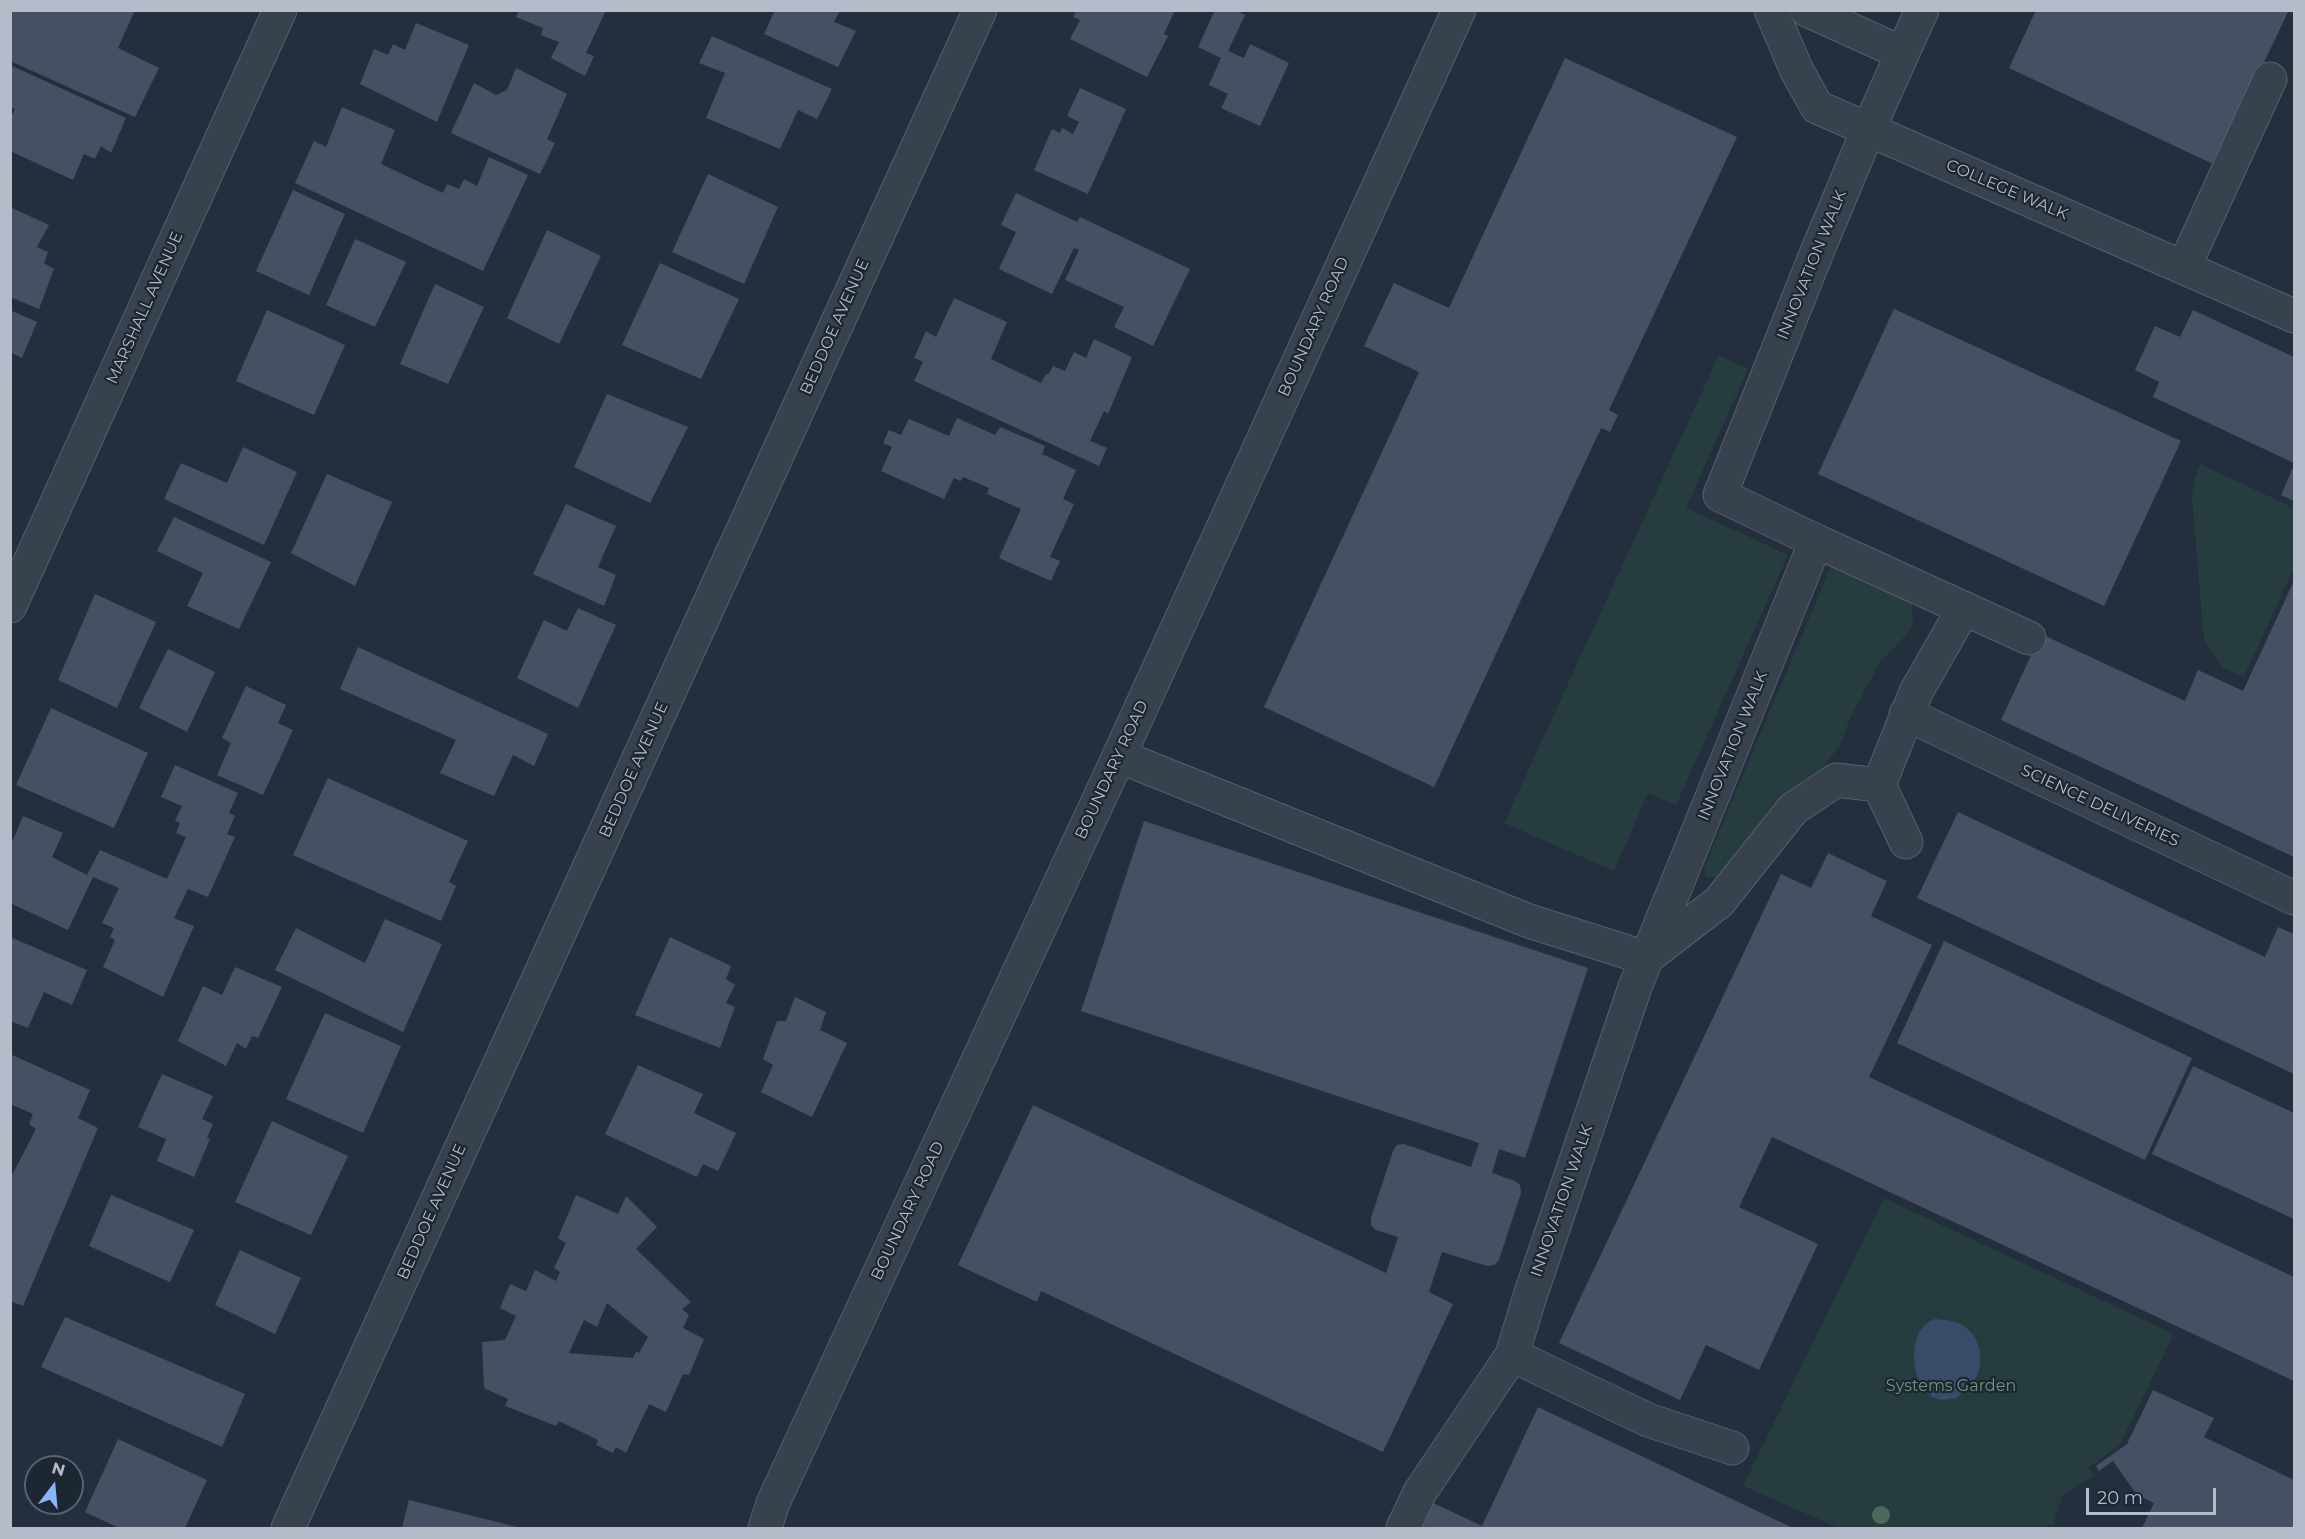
<!DOCTYPE html>
<html>
<head>
<meta charset="utf-8">
<style>
  body { margin:0 }
  #map { position:relative; width:2305px; height:1539px; overflow:hidden; background:#242f3e; font-family:Montserrat,sans-serif }
  canvas { display:block }
  .frame { position:absolute; inset:0; border:12px solid #b4bcc9; pointer-events:none }
  .north { position:absolute; left:24px; top:1455px; width:60px; height:60px; box-sizing:border-box; background:#1d2633; border:2px solid #59626f; border-radius:50%; rotate:16deg; font-size:16px; font-weight:700; line-height:24px; text-align:center; color:#b4bcc9 }
  .north::after { content:''; display:block; margin:auto; width:21px; height:27px; background:#8ab4f8; clip-path:polygon(50% 0,100% 100%,50% 72%,0 100%) }
  .scale { position:absolute; left:2086px; top:1488px; width:130px; height:27px; box-sizing:border-box; border:3px solid #b4bcc9; border-top:0; padding-left:8px; font-size:18px; line-height:21px; white-space:nowrap; color:#b4bcc9; -webkit-text-stroke:4px #1d2633; paint-order:stroke }
</style>
</head>
<body>
<div id="map">
<canvas width="2305" height="1539"></canvas>
<div class="frame"></div>
<div class="north">N</div>
<div class="scale">20 m</div>
</div>
<script>
const c = document.querySelector('canvas').getContext('2d');
c.lineJoin = 'round';
function fill(path, color) { c.fillStyle = color; c.fill(path, 'evenodd'); }
function strokePath(path, color, width, dash) { c.strokeStyle = color; c.lineWidth = width; c.lineCap = dash ? 'butt' : 'round'; c.setLineDash(dash || []); c.stroke(path); }
function write(font, color, halo, rows, align = 'center') {
  c.font = font + ' Montserrat,sans-serif'; c.lineWidth = 4.5; c.setLineDash([]); c.textBaseline = 'middle'; c.strokeStyle = halo; c.fillStyle = color; for (const [text, x, y, turn = 0] of rows) {
    c.save(); c.translate(x, y); c.rotate((+turn || 0) * Math.PI / 180); c.textAlign = isNaN(turn) ? turn : align; if (halo) c.strokeText(text, 0, 0); c.fillText(text, 0, 0); c.restore();
  }
}
fill(new Path2D(`
  M 1719,355 L 1748,369 L 1686,508 L 1788,555 L 1676,805 L 1648,793 L 1614,871 L 1504,823 Z
  M 2200,464 L 2294,508 L 2294,568 L 2244,676 L 2223,668 L 2204,641 L 2192,497 L 2194,481 Z
  M 1831,566 L 1912,600 L 1913,625 L 1899,643 L 1880,662 L 1850,718 L 1840,745 L 1824,766 L 1801,782 L 1775,816 L 1719,877 L 1706,878 L 1704,869 L 1714,844 Z
  M 1884,1198 L 2174,1334 L 2119,1446 L 2088,1468 L 2094,1476 L 2062,1496 L 2053,1524 L 2037,1528 L 1839,1528 L 1743,1486 Z`), '#263c3f');
fill(new Path2D(`
  M 1934,1319 C 1944,1320 1953,1320 1962,1325 C 1981,1336 1986,1363 1974,1381 C 1970,1387 1962,1392 1957,1398 C 1952,1398 1943,1401 1938,1399 C 1913,1392 1909,1350 1920,1331 C 1923,1325 1929,1322 1934,1319 Z`), '#394c67');
fill(new Path2D(`
  M 10,10 L 135,10 L 118,48 L 159,68 L 135,117 L 10,61 Z
  M 519,10 L 606,10 L 586,53 L 594,56 L 585,76 L 551,58 L 559,42 L 541,35 L 543,28 L 516,17 Z
  M 775,10 L 840,10 L 834,22 L 856,31 L 838,67 L 764,34 Z
  M 1077,10 L 1175,10 L 1164,34 L 1168,36 L 1147,77 L 1070,39 L 1080,20 L 1073,17 Z
  M 1215,10 L 1236,10 L 1245,15 L 1228,51 L 1244,58 L 1250,44 L 1289,63 L 1260,126 L 1221,108 L 1228,94 L 1209,85 L 1221,58 L 1198,47 Z
  M 2036,10 L 2289,10 L 2215,165 L 2009,68 Z
  M 416,23 L 469,45 L 437,122 L 360,84 L 374,49 L 388,55 L 393,44 L 405,50 Z
  M 712,36 L 832,89 L 817,119 L 798,110 L 780,149 L 706,118 L 725,73 L 699,63 Z
  M 1565,58 L 1737,137 L 1609,410 L 1618,415 L 1610,432 L 1601,428 L 1434,787 L 1264,707 L 1419,372 L 1364,346 L 1394,283 L 1449,308 Z
  M 10,65 L 126,118 L 111,153 L 101,146 L 95,159 L 84,154 L 73,180 L 10,151 L 10,119 L 15,109 L 10,107 Z
  M 516,68 L 567,94 L 547,139 L 555,143 L 540,174 L 451,133 L 474,83 L 496,95 L 507,90 Z
  M 1080,88 L 1126,109 L 1088,194 L 1034,170 L 1052,129 L 1060,133 L 1062,128 L 1073,134 L 1079,122 L 1067,116 Z
  M 342,107 L 395,130 L 381,164 L 443,193 L 447,184 L 459,189 L 464,179 L 477,186 L 489,157 L 528,175 L 483,271 L 295,183 L 314,141 L 326,147 Z
  M 708,174 L 778,207 L 744,284 L 672,252 Z
  M 293,190 L 345,214 L 309,295 L 256,271 Z
  M 1016,193 L 1077,222 L 1080,217 L 1190,269 L 1153,346 L 1114,327 L 1124,307 L 1065,280 L 1079,250 L 1074,248 L 1052,294 L 999,269 L 1016,232 L 1001,225 Z
  M 10,207 L 49,225 L 37,247 L 48,252 L 44,263 L 54,269 L 39,309 L 10,297 Z
  M 547,230 L 601,256 L 559,344 L 507,318 Z
  M 355,239 L 406,262 L 375,327 L 326,305 Z
  M 660,263 L 739,299 L 701,379 L 622,345 Z
  M 435,284 L 484,307 L 448,384 L 400,364 Z
  M 954,298 L 1007,322 L 991,359 L 1041,383 L 1046,374 L 1048,375 L 1053,366 L 1065,371 L 1074,352 L 1086,358 L 1094,339 L 1132,357 L 1108,414 L 1104,411 L 1090,441 L 1107,448 L 1099,466 L 914,381 L 923,362 L 914,358 L 926,331 L 936,337 Z
  M 1894,309 L 2181,441 L 2104,606 L 1818,474 Z
  M 10,310 L 37,322 L 22,358 L 10,352 Z
  M 267,310 L 345,345 L 314,415 L 236,381 Z
  M 2193,310 L 2294,357 L 2294,463 L 2153,397 L 2159,382 L 2135,370 L 2155,326 L 2180,337 Z
  M 607,394 L 688,427 L 650,503 L 574,467 Z
  M 957,418 L 995,435 L 1000,427 L 1045,446 L 1042,454 L 1076,470 L 1063,499 L 1074,504 L 1050,557 L 1060,561 L 1051,581 L 999,558 L 1021,509 L 987,494 L 989,488 L 963,477 L 961,481 L 954,478 L 944,499 L 881,471 L 892,447 L 883,443 L 889,430 L 901,435 L 909,419 L 949,436 Z
  M 243,447 L 297,472 L 264,545 L 164,499 L 181,463 L 227,483 Z
  M 2294,465 L 2294,501 L 2281,495 Z
  M 327,474 L 392,502 L 355,586 L 291,553 Z
  M 566,504 L 616,526 L 598,567 L 616,575 L 604,606 L 533,574 Z
  M 174,517 L 271,562 L 239,629 L 187,606 L 203,573 L 157,551 Z
  M 2294,581 L 2294,857 L 2001,720 L 2041,634 L 2185,701 L 2198,670 L 2243,691 Z
  M 95,594 L 156,622 L 117,708 L 58,680 Z
  M 578,608 L 616,625 L 578,708 L 517,678 L 544,620 L 567,631 Z
  M 358,647 L 548,734 L 534,766 L 513,755 L 494,796 L 440,773 L 456,740 L 340,689 Z
  M 168,649 L 215,672 L 187,732 L 139,708 Z
  M 246,686 L 286,705 L 278,723 L 293,730 L 263,795 L 217,775 L 231,743 L 222,738 Z
  M 51,708 L 148,753 L 114,828 L 16,785 Z
  M 175,765 L 238,793 L 229,813 L 235,816 L 227,834 L 235,837 L 208,897 L 188,889 L 174,918 L 194,926 L 163,997 L 103,967 L 115,940 L 110,937 L 114,928 L 102,923 L 119,888 L 93,877 L 68,930 L 10,903 L 10,839 L 13,840 L 23,816 L 63,833 L 52,857 L 87,875 L 100,850 L 167,879 L 186,837 L 176,833 L 180,823 L 175,821 L 182,806 L 161,797 Z
  M 328,778 L 468,841 L 449,882 L 456,886 L 441,921 L 293,855 Z
  M 1958,812 L 2265,957 L 2278,927 L 2294,934 L 2294,1074 L 1917,898 Z
  M 1144,821 L 1588,968 L 1525,1158 L 1499,1149 L 1492,1173 L 1515,1181 L 1520,1185 L 1521,1193 L 1499,1260 L 1494,1265 L 1487,1266 L 1442,1252 L 1429,1292 L 1453,1304 L 1383,1452 L 1041,1291 L 1037,1302 L 958,1265 L 1033,1105 L 1386,1273 L 1398,1237 L 1376,1230 L 1371,1225 L 1371,1218 L 1393,1151 L 1397,1145 L 1404,1144 L 1471,1167 L 1479,1143 L 1081,1011 Z
  M 1828,853 L 1887,881 L 1871,916 L 1932,945 L 1869,1077 L 2294,1277 L 2294,1381 L 1772,1137 L 1739,1207 L 1818,1244 L 1759,1370 L 1706,1345 L 1680,1400 L 1559,1343 L 1781,874 L 1811,888 Z
  M 385,919 L 442,944 L 403,1032 L 275,970 L 296,928 L 365,963 Z
  M 10,937 L 87,970 L 72,1005 L 44,992 L 28,1028 L 10,1021 Z
  M 670,937 L 731,966 L 726,979 L 735,985 L 726,1003 L 735,1007 L 720,1048 L 635,1015 Z
  M 1944,941 L 2192,1058 L 2145,1160 L 1897,1043 Z
  M 235,967 L 282,987 L 258,1038 L 252,1036 L 246,1049 L 237,1043 L 226,1066 L 178,1041 L 203,986 L 222,995 Z
  M 795,997 L 826,1012 L 820,1030 L 847,1043 L 812,1117 L 761,1092 L 773,1065 L 763,1059 L 777,1021 L 786,1021 Z
  M 325,1013 L 401,1046 L 363,1133 L 286,1099 Z
  M 10,1054 L 90,1090 L 78,1118 L 98,1128 L 23,1306 L 10,1301 L 10,1179 L 36,1129 L 29,1124 L 33,1114 L 10,1104 Z
  M 638,1065 L 703,1094 L 694,1113 L 736,1133 L 718,1171 L 703,1164 L 697,1177 L 605,1134 Z
  M 2193,1066 L 2294,1113 L 2294,1219 L 2152,1154 Z
  M 162,1074 L 213,1096 L 202,1119 L 213,1124 L 207,1138 L 210,1139 L 194,1177 L 157,1161 L 166,1139 L 138,1127 Z
  M 272,1121 L 348,1156 L 311,1235 L 235,1202 Z
  M 111,1195 L 194,1230 L 170,1282 L 89,1246 Z
  M 576,1195 L 618,1214 L 626,1196 L 657,1227 L 636,1249 L 691,1302 L 682,1309 L 689,1315 L 683,1328 L 704,1339 L 689,1375 L 683,1374 L 666,1412 L 649,1404 L 626,1453 L 616,1447 L 613,1453 L 596,1445 L 598,1440 L 559,1421 L 556,1426 L 505,1406 L 508,1399 L 484,1388 L 482,1342 L 505,1340 L 516,1316 L 500,1308 L 510,1284 L 526,1291 L 535,1270 L 556,1281 L 560,1272 L 554,1268 L 566,1243 L 558,1238 ZM 607,1303 L 648,1337 L 639,1353 L 636,1352 L 633,1358 L 569,1353 L 584,1320 L 597,1327 Z
  M 240,1250 L 301,1278 L 275,1334 L 215,1305 Z
  M 65,1317 L 245,1394 L 222,1447 L 41,1367 Z
  M 2153,1390 L 2214,1418 L 2204,1437 L 2294,1480 L 2294,1528 L 2142,1528 L 2154,1503 L 2137,1495 L 2113,1461 L 2099,1471 L 2096,1466 L 2127,1444 Z
  M 1538,1407 L 1793,1528 L 1414,1528 L 1427,1500 L 1482,1526 Z
  M 118,1439 L 207,1480 L 185,1528 L 119,1528 L 85,1512 Z
  M 409,1500 L 521,1528 L 402,1528 Z`), '#455162');
const minor = new Path2D(`
  M 1771,10 L 1796,69 L 1817,107 L 2294,316
  M 1807,10 L 1902,53
  M 2184,267 L 2270,79
  M 1816,541 L 2029,638
  M 10,606 L 280,10
  M 1906,714 L 2294,898
  M 1119,756 L 1529,921 L 1646,958 L 1719,902 L 1793,809 L 1836,780 L 1879,785
  M 1906,842 L 1879,785 L 1916,692 L 1964,608
  M 1512,1355 L 1648,1420 L 1732,1448
  M 288,1528 L 980,10
  M 765,1528 L 773,1503 L 1119,756 L 1459,10
  M 1403,1528 L 1420,1492 L 1512,1355 L 1530,1296 L 1635,987 L 1816,541 L 1720,495 L 1817,252 L 1868,130 L 1922,10`);
strokePath(minor, '#565f6c', 35);
strokePath(minor, '#38414e', 33);
c.fillStyle = '#4b6a5d';
for (const [x, y] of [
  [1881,1515]
]) { c.beginPath(); c.arc(x, y, 9, 0, 2 * Math.PI); c.fill(); }
write('16px', '#b4bcc9', '#1d2633', [
  ["COLLEGE WALK",2007,190,23],
  ["INNOVATION WALK",1812,265,-68],
  ["MARSHALL AVENUE",145,308,-66],
  ["BEDDOE AVENUE",835,327,-66],
  ["BOUNDARY ROAD",1314,327,-66],
  ["INNOVATION WALK",1733,746,-68],
  ["BEDDOE AVENUE",634,770,-66],
  ["BOUNDARY ROAD",1112,770,-65],
  ["SCIENCE DELIVERIES",2100,806,25],
  ["INNOVATION WALK",1562,1201,-71],
  ["BOUNDARY ROAD",908,1211,-65],
  ["BEDDOE AVENUE",432,1212,-66]
]);
write('16px', '#6b9a76', '#1d2633', [
  ["Systems Garden",1951,1386]
]);
</script>
</body>
</html>
